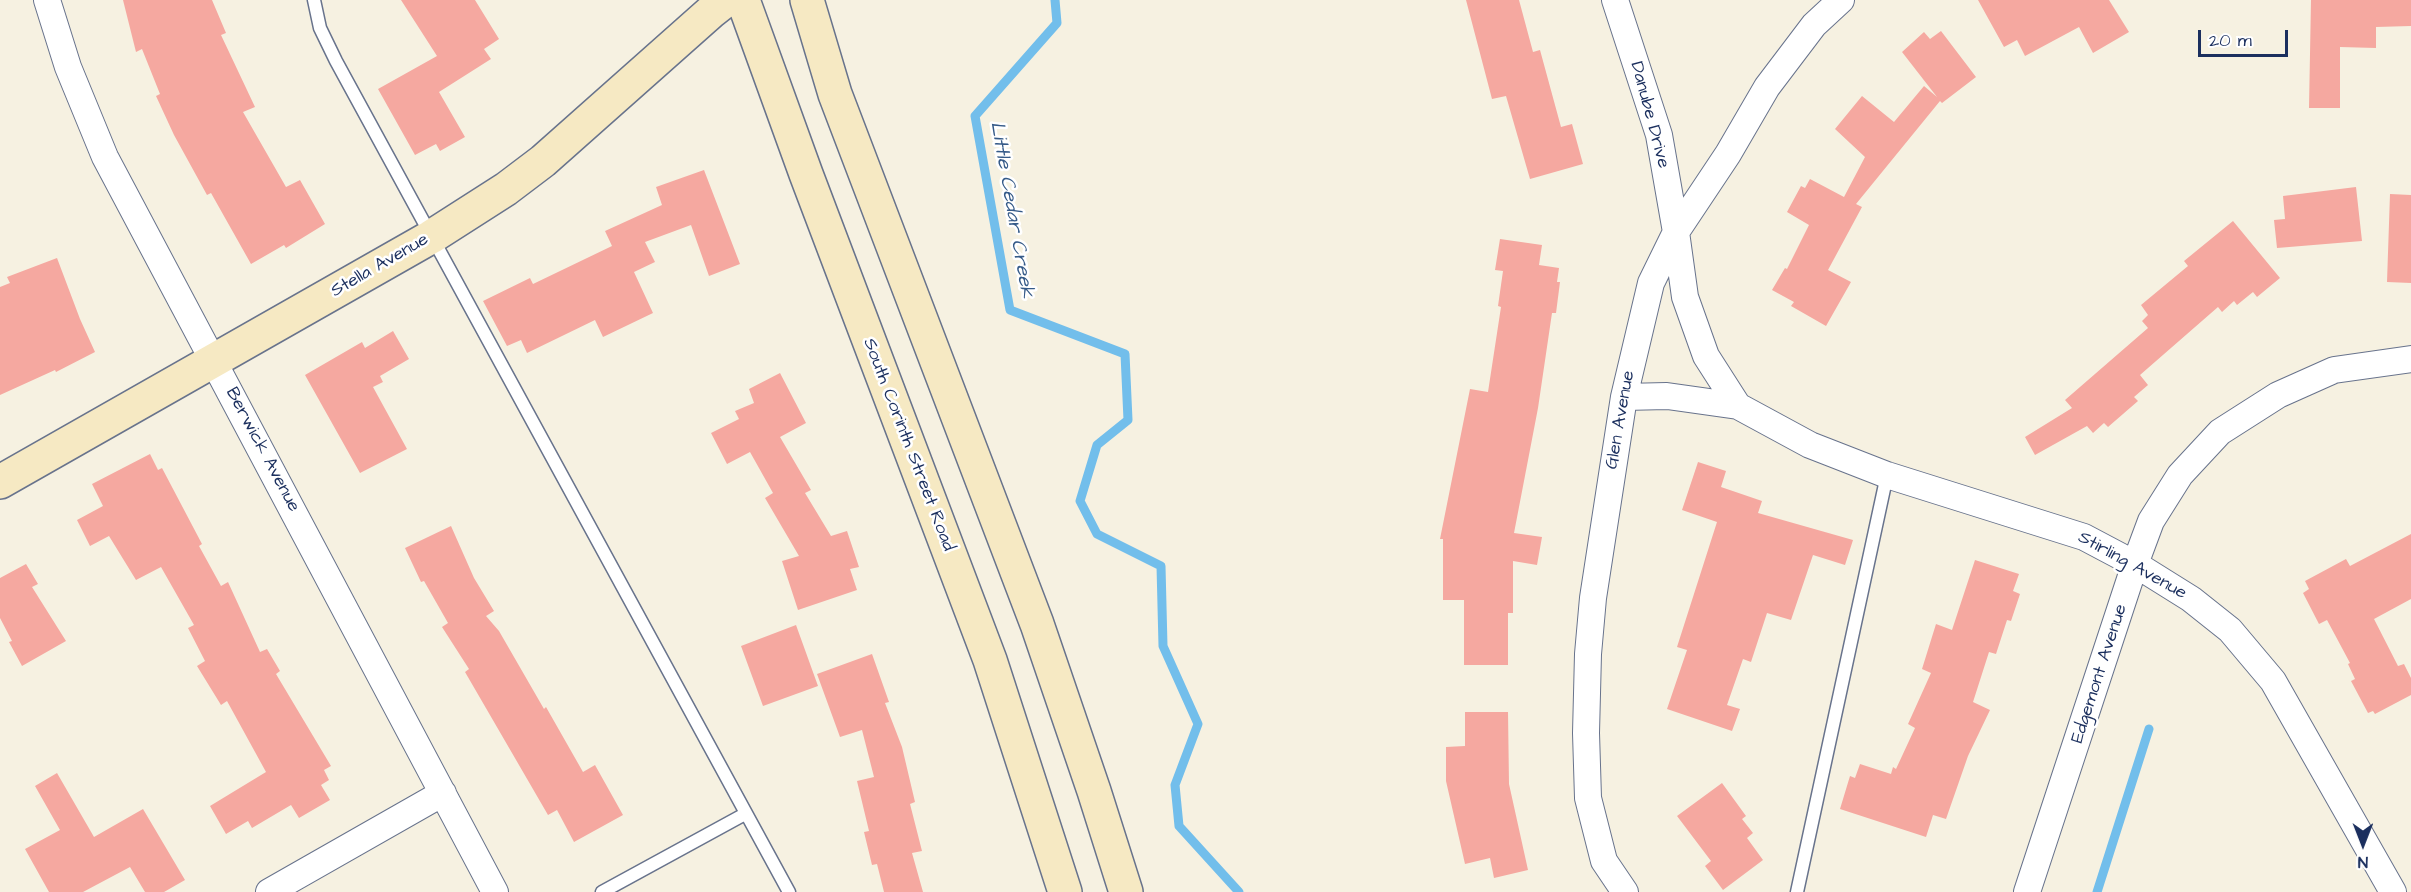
<!DOCTYPE html>
<html>
<head>
<meta charset="utf-8">
<style>
  body { margin:0 }
  #map { position:relative; width:2411px; height:892px; overflow:hidden; background:#f6f1e1; font-family:"Architects Daughter",sans-serif }
  canvas { display:block }
  .north { position:absolute; left:2333px; top:814px; width:60px; height:60px; -webkit-text-stroke:4px #fff; paint-order:stroke; rotate:180deg; font-size:16px; font-weight:700; line-height:24px; text-align:center; color:#1b2f5e }
  .north::after { content:''; display:block; margin:auto; width:21px; height:27px; background:#1b2f5e; clip-path:polygon(50% 0,100% 100%,50% 72%,0 100%) }
  .scale { position:absolute; left:2198px; top:30px; width:90px; height:27px; box-sizing:border-box; border:3px solid #1b2f5e; border-top:0; padding-left:8px; font-size:18px; line-height:21px; white-space:nowrap; color:#1b2f5e; -webkit-text-stroke:4px #fff; paint-order:stroke }
</style>
</head>
<body>
<div id="map">
<canvas width="2411" height="892"></canvas>
<div class="north">N</div>
<div class="scale">20 m</div>
</div>
<script>
const c = document.querySelector('canvas').getContext('2d');
c.lineJoin = 'round';
function strokePath(path, color, width, dash) { c.strokeStyle = color; c.lineWidth = width; c.lineCap = dash ? 'butt' : 'round'; c.setLineDash(dash || []); c.stroke(path); }
function fill(path, color) { c.fillStyle = color; c.fill(path, 'evenodd'); }
function write(font, color, halo, rows, align = 'center') {
  c.font = font + ' "Architects Daughter",sans-serif'; c.lineWidth = 5; c.setLineDash([]); c.textBaseline = 'middle'; c.strokeStyle = halo; c.fillStyle = color; for (const [text, x, y, turn = 0] of rows) {
    c.save(); c.translate(x, y); c.rotate((+turn || 0) * Math.PI / 180); c.textAlign = isNaN(turn) ? turn : align; if (halo) c.strokeText(text, 0, 0); c.fillText(text, 0, 0); c.restore();
  }
}
strokePath(new Path2D(`
  M 1055,0 L 1057,23 L 975,116 L 1010,310 L 1125,354 L 1128,420 L 1097,445 L 1080,501 L 1097,534 L 1161,566 L 1163,646 L 1198,724 L 1175,785 L 1179,826 L 1239,892
  M 2097,892 L 2149,729`), '#72beeb', 9);
fill(new Path2D(`
  M 123,0 L 212,0 L 226,33 L 221,35 L 255,107 L 243,112 L 286,187 L 300,180 L 325,224 L 286,248 L 284,245 L 251,264 L 211,193 L 207,195 L 174,135 L 156,96 L 160,94 L 142,49 L 136,52 Z
  M 401,0 L 475,0 L 499,39 L 484,49 L 491,59 L 439,92 L 465,137 L 440,151 L 436,144 L 415,155 L 378,89 L 437,56 Z
  M 1466,0 L 1519,0 L 1533,52 L 1540,50 L 1561,127 L 1572,124 L 1583,164 L 1530,179 L 1506,96 L 1492,99 Z
  M 1978,0 L 2109,0 L 2129,32 L 2093,53 L 2079,27 L 2025,56 L 2017,40 L 2004,47 Z
  M 2311,0 L 2411,0 L 2411,26 L 2376,27 L 2376,48 L 2340,47 L 2340,108 L 2309,108 Z
  M 1941,31 L 1976,77 L 1942,103 L 1940,101 L 1856,204 L 1862,207 L 1828,270 L 1851,282 L 1826,326 L 1791,306 L 1794,302 L 1772,290 L 1785,268 L 1787,269 L 1809,225 L 1787,212 L 1801,186 L 1805,188 L 1810,179 L 1844,197 L 1865,157 L 1835,129 L 1862,96 L 1894,122 L 1924,86 L 1937,97 L 1902,52 L 1924,32 L 1930,39 Z
  M 704,170 L 740,264 L 709,276 L 691,225 L 645,242 L 655,262 L 634,272 L 653,313 L 603,337 L 595,320 L 527,353 L 521,340 L 507,346 L 483,301 L 530,278 L 533,284 L 612,246 L 605,231 L 662,205 L 656,187 Z
  M 2356,187 L 2362,241 L 2277,248 L 2274,220 L 2285,219 L 2283,196 Z
  M 2390,194 L 2411,195 L 2411,283 L 2387,282 Z
  M 2233,221 L 2280,278 L 2257,297 L 2253,292 L 2237,305 L 2234,301 L 2222,312 L 2218,307 L 2140,375 L 2148,385 L 2134,397 L 2138,401 L 2108,427 L 2104,423 L 2093,433 L 2087,426 L 2035,455 L 2025,437 L 2072,408 L 2065,400 L 2148,328 L 2142,321 L 2148,315 L 2141,305 L 2188,266 L 2184,261 Z
  M 1500,239 L 1542,245 L 1539,265 L 1559,268 L 1557,282 L 1560,282 L 1556,313 L 1552,313 L 1538,408 L 1514,533 L 1542,537 L 1537,565 L 1513,561 L 1513,613 L 1508,613 L 1508,665 L 1464,665 L 1464,600 L 1443,600 L 1443,539 L 1440,539 L 1470,389 L 1488,392 L 1501,307 L 1498,306 L 1503,271 L 1495,270 Z
  M 57,258 L 80,319 L 95,352 L 56,372 L 55,370 L 0,395 L 0,287 L 10,283 L 7,277 Z
  M 393,331 L 409,359 L 380,376 L 383,382 L 373,387 L 407,449 L 360,473 L 305,375 L 362,342 L 365,348 Z
  M 780,373 L 806,423 L 780,437 L 811,490 L 805,493 L 831,536 L 847,531 L 859,567 L 850,569 L 857,590 L 798,610 L 782,561 L 799,556 L 765,498 L 773,493 L 750,452 L 727,464 L 711,433 L 739,419 L 735,411 L 754,403 L 749,389 Z
  M 150,454 L 158,470 L 162,468 L 202,544 L 199,546 L 221,586 L 228,582 L 260,652 L 267,649 L 280,671 L 276,674 L 331,766 L 324,770 L 329,780 L 321,785 L 330,800 L 299,818 L 291,805 L 252,828 L 248,821 L 226,834 L 210,806 L 266,772 L 227,701 L 221,705 L 197,666 L 205,661 L 188,628 L 194,625 L 161,567 L 136,580 L 109,536 L 90,546 L 77,520 L 103,506 L 92,484 Z
  M 1698,462 L 1726,471 L 1721,487 L 1762,501 L 1758,513 L 1853,540 L 1845,565 L 1813,555 L 1791,620 L 1767,613 L 1751,662 L 1743,659 L 1727,705 L 1740,709 L 1732,731 L 1667,709 L 1687,650 L 1677,647 L 1717,522 L 1682,510 Z
  M 451,526 L 474,578 L 494,611 L 486,616 L 499,631 L 544,709 L 546,707 L 583,772 L 595,765 L 623,815 L 574,842 L 557,810 L 548,815 L 465,672 L 469,669 L 442,627 L 448,623 L 424,581 L 421,582 L 405,548 Z
  M 2411,534 L 2411,599 L 2374,619 L 2398,666 L 2404,664 L 2411,678 L 2411,695 L 2375,714 L 2373,711 L 2368,713 L 2351,681 L 2355,679 L 2348,664 L 2350,663 L 2327,620 L 2319,624 L 2303,593 L 2309,589 L 2305,581 L 2346,559 L 2350,566 Z
  M 1975,560 L 2019,574 L 2013,591 L 2020,594 L 2011,621 L 2007,620 L 1996,654 L 1989,652 L 1973,702 L 1990,710 L 1968,756 L 1946,819 L 1933,815 L 1926,837 L 1840,809 L 1850,776 L 1855,778 L 1860,764 L 1891,774 L 1893,767 L 1896,769 L 1915,728 L 1908,724 L 1931,673 L 1922,669 L 1936,624 L 1952,630 Z
  M 26,564 L 38,584 L 32,587 L 66,641 L 22,666 L 9,642 L 12,641 L 0,618 L 0,578 Z
  M 796,625 L 818,686 L 763,706 L 741,646 Z
  M 872,654 L 889,702 L 885,703 L 902,747 L 915,802 L 910,804 L 922,851 L 912,853 L 923,892 L 884,892 L 877,864 L 872,865 L 864,832 L 869,831 L 857,781 L 874,777 L 862,730 L 840,737 L 817,674 Z
  M 1465,712 L 1508,712 L 1509,784 L 1528,870 L 1494,878 L 1490,858 L 1465,864 L 1446,781 L 1446,747 L 1465,746 Z
  M 57,773 L 94,837 L 143,809 L 185,880 L 164,892 L 145,892 L 130,867 L 83,892 L 49,892 L 25,849 L 60,830 L 35,786 Z
  M 1722,783 L 1746,816 L 1742,819 L 1753,833 L 1747,838 L 1763,860 L 1723,890 L 1705,866 L 1711,861 L 1677,816 Z`), '#f5a8a0');
const lane = new Path2D(`
  M 314,0 L 320,28 L 336,61 L 789,892
  M 602,892 L 745,814
  M 1797,892 L 1887,475`);
const street = new Path2D(`
  M 47,0 L 68,67 L 105,157 L 495,892
  M 1615,0 L 1659,135 L 1676,232 L 1685,297 L 1706,356 L 1738,406
  M 1624,397 L 1667,396 L 1738,406 L 1810,445 L 1887,475 L 2084,537 L 2135,564 L 2191,599 L 2230,630 L 2273,681 L 2393,892
  M 269,892 L 443,793
  M 1625,892 L 1604,861 L 1588,798 L 1586,733 L 1588,654 L 1593,598 L 1624,397 L 1651,283 L 1676,232 L 1728,154 L 1767,87 L 1814,25 L 1841,0
  M 2027,892 L 2135,564 L 2151,521 L 2180,475 L 2220,432 L 2278,395 L 2334,370 L 2411,359`);
const secondary = new Path2D(`
  M 743,0 L 806,174 L 990,660 L 1065,892
  M 807,0 L 835,94 L 1037,624 L 1094,791 L 1126,892
  M 0,482 L 431,237 L 506,189 L 543,161 L 712,11 L 726,0`);
strokePath(lane, '#68738c', 15);
strokePath(street, '#68738c', 28);
strokePath(secondary, '#68738c', 36);
strokePath(lane, '#fff', 12);
strokePath(street, '#fff', 26);
strokePath(secondary, '#f6e9c3', 33);
write('18px', '#1b2f5e', '#fff', [
  ["Danube Drive",1649,115,75],
  ["Stella Avenue",380,266,-30],
  ["Glen Avenue",1621,420,-80],
  ["South Corinth Street Road",908,445,69],
  ["Berwick Avenue",262,450,62],
  ["Stirling Avenue",2132,566,29],
  ["Edgemont Avenue",2100,674,-72]
]);
write('italic 20px', '#355a88', '#fff', [
  ["Little Cedar Creek",1011,210,80]
]);
</script>
</body>
</html>
